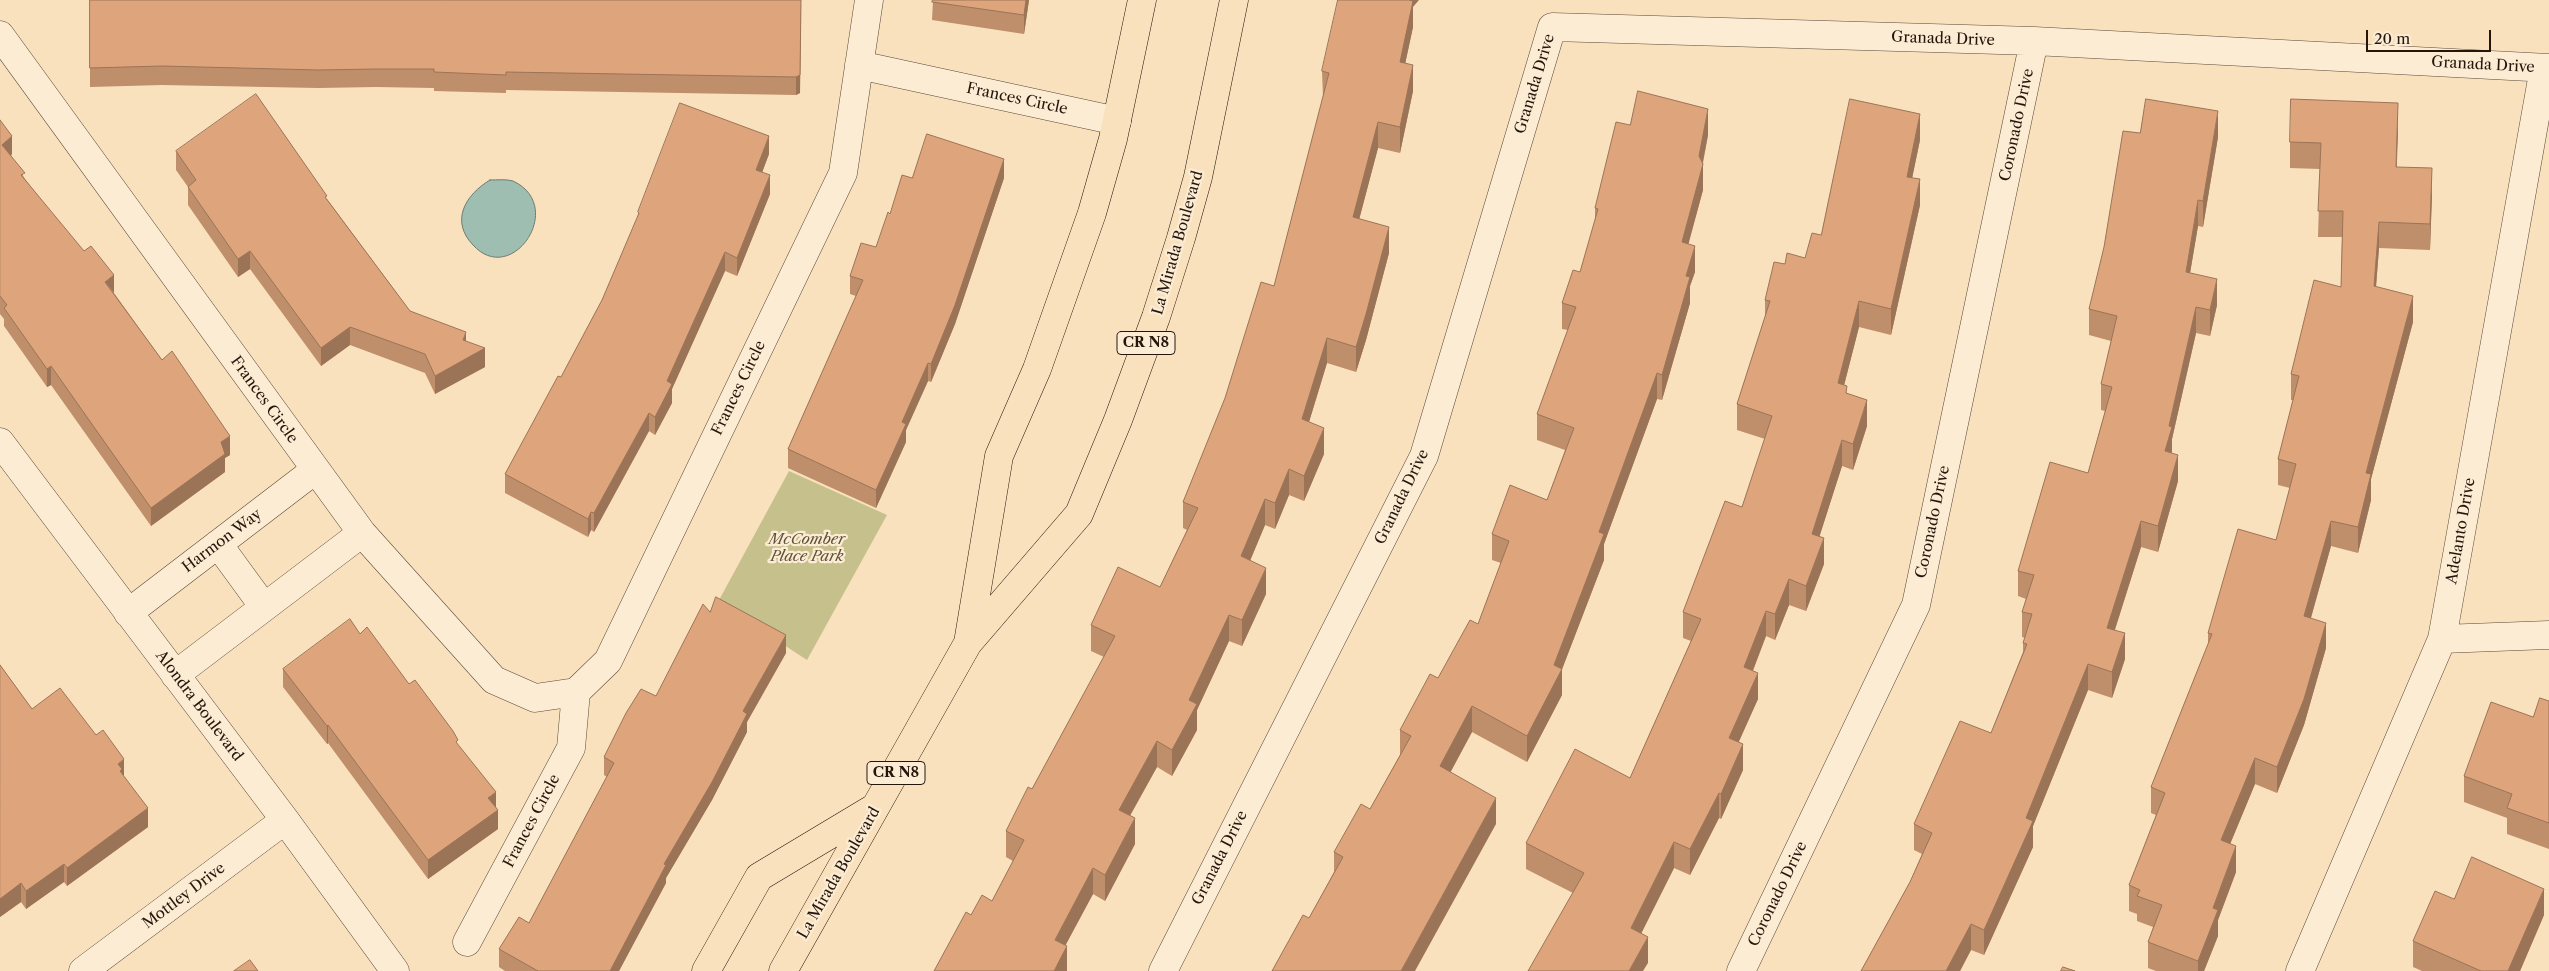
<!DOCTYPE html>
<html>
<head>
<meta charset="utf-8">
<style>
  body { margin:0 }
  #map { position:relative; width:2549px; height:971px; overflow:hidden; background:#fae1bd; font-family:"Libre Caslon Text",serif }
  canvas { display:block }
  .scale { position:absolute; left:2366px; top:30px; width:125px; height:22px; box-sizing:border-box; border:2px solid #25160c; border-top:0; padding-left:6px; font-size:15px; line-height:18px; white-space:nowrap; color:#25160c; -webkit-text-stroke:4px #fcecd4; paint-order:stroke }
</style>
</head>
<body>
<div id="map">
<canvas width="2549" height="971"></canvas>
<div class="scale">20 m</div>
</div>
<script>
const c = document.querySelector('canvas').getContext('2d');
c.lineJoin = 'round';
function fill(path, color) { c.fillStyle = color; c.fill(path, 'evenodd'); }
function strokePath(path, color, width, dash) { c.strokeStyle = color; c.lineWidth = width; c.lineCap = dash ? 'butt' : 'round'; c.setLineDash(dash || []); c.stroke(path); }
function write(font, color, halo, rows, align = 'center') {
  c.font = font + ' "Libre Caslon Text",serif'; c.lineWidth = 4.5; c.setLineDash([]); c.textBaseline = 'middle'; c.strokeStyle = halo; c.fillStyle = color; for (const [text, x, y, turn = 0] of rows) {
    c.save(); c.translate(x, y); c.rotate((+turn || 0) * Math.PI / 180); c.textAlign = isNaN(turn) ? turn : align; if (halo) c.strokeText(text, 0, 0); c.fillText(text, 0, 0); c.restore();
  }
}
fill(new Path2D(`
  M 789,471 L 887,515 L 807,660 L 718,602 Z`), '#c6c08c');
const water = new Path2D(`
  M 490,180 C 497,180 507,179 513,181 C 567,206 512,288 473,245 C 450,221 465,195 490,180 Z`);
fill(water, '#9ebeb2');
strokePath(water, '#6e7b70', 1);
const minor = new Path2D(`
  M 0,35 L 362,533 L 494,680 L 535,698 L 576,692 L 608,661 L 843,173 L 869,0
  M 859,65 L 1117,121
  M 0,442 L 285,820 L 395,971
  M 218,544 L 264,607
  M 128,613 L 315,470
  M 2442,639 L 2549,635
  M 175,675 L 362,533
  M 467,942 L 571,748 L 576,692
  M 83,971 L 285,820
  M 1163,971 L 1424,456 L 1552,27 L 2034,41 L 2549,68
  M 1741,971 L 1916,605 L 2034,41
  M 2300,971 L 2442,639 L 2544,68`);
const major = new Path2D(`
  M 968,643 L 999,456 L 1037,369 L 1092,213 L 1113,139 L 1142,0
  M 706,971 L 759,877 L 874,808
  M 783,971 L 968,643 L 1079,514 L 1118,420 L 1156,317 L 1181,238 L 1198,177 L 1234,0`);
strokePath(minor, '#5a4938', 29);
strokePath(major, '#25160c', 29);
strokePath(minor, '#fcecd4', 28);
strokePath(major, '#fae1bd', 28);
fill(new Path2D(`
  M 90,0 L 801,0 L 800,93 L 796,95 L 506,90 L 506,93 L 434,91 L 434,88 L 376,87 L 318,88 L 162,85 L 90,87 Z
  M 933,0 L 1029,0 L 1024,34 L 932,20 Z
  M 1413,7 L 1413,27 L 1405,64 L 1413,91 L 1400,153 L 1378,148 L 1359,219 L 1389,253 L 1366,340 L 1356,372 L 1327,363 L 1309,422 L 1324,454 L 1304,501 L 1289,495 L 1275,529 L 1265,525 L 1250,561 L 1266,594 L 1242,646 L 1229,641 L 1197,710 L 1197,730 L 1172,776 L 1157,767 L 1130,816 L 1135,844 L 1105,901 L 1093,894 L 1065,945 L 1067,971 L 971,915 L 992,901 L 1013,861 L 1006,857 L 1006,831 L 1032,789 L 1104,657 L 1091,651 L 1091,625 L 1160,587 L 1187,530 L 1183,528 L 1183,502 L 1274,286 L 1323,97 L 1322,71 Z
  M 0,120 L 12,154 L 11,155 L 25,179 L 114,293 L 230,455 L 225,458 L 225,472 L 151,526 L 51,385 L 47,387 L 4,326 L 4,319 L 0,314 Z
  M 1630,125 L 1708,135 L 1703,163 L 1703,190 L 1688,244 L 1695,272 L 1690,286 L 1690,303 L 1662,400 L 1657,399 L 1604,544 L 1604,560 L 1562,669 L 1562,695 L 1527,762 L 1472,732 L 1450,772 L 1496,824 L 1309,918 L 1334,872 L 1334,852 L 1370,809 L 1400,755 L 1400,730 L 1478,624 L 1501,563 L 1492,560 L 1492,534 L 1547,500 L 1565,450 L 1537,440 L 1537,414 L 1568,330 L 1562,329 L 1562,303 L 1580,272 L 1595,221 L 1595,208 Z
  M 2398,129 L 2396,167 L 2432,194 L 2430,250 L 2379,248 L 2376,287 L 2413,322 L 2371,479 L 2371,500 L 2358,553 L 2331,546 L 2311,618 L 2326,648 L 2304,725 L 2277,793 L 2255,784 L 2230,844 L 2236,872 L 2218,920 L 2218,936 L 2204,971 L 2156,971 L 2148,968 L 2148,942 L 2153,927 L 2137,921 L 2137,914 L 2129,911 L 2129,885 L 2156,815 L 2151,813 L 2151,787 L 2208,644 L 2208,633 L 2276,540 L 2290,488 L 2278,485 L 2278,459 L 2293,400 L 2291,400 L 2291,374 L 2341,287 L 2342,237 L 2318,237 L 2320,169 L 2290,168 L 2290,142 Z
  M 2140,133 L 2218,137 L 2203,227 L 2198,226 L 2190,273 L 2217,305 L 2210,336 L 2196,333 L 2172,439 L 2171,453 L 2178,481 L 2158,552 L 2141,547 L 2115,630 L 2125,659 L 2112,698 L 2088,690 L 2033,826 L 2033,847 L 1984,955 L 1971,950 L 1960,971 L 1861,971 L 1910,882 L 1922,854 L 1914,850 L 1914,824 L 1991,733 L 2023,652 L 2023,643 L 2025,638 L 2022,637 L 2022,612 L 2026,599 L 2018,596 L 2018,571 L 2088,473 L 2105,411 L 2101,410 L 2101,384 L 2111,341 L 2089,335 L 2089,309 Z
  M 1920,140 L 1912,178 L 1920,205 L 1891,335 L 1859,327 L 1844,385 L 1847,394 L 1867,426 L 1853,470 L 1842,466 L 1819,537 L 1824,564 L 1806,611 L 1789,605 L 1775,640 L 1766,636 L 1753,671 L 1758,699 L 1738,742 L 1743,770 L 1721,819 L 1719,818 L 1690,875 L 1674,868 L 1641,933 L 1648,963 L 1573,893 L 1526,869 L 1526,843 L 1630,778 L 1691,641 L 1683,638 L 1683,612 L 1742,507 L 1765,439 L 1737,430 L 1737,404 L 1765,317 L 1765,300 L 1785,264 L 1805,258 L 1821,235 Z
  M 176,151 L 327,199 L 410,311 L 466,341 L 485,367 L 435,394 L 425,373 L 350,345 L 321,366 L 250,269 L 238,277 L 188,205 L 188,187 L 176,170 Z
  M 769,154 L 762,172 L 770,194 L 737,276 L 725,271 L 672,389 L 672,403 L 655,435 L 649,431 L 594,532 L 591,530 L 588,537 L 505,493 L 505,474 L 561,377 L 602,300 L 638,217 L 638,212 Z
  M 912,178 L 1004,178 L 955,324 L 931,382 L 928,381 L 906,430 L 906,442 L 876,508 L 788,468 L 788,449 L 856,296 L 850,294 L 850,276 L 876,247 L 890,214 Z
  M 710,612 L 786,653 L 747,722 L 747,732 L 712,800 L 666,878 L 666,883 L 619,971 L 505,971 L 499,967 L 499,949 L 529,923 L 607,777 L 604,775 L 604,757 L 656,696 Z
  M 360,634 L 409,684 L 458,745 L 496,808 L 498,829 L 428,879 L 328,743 L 327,744 L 283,687 L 283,669 Z
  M 0,665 L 32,709 L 124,777 L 148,827 L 67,886 L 64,882 L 26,909 L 21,902 L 0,917 Z
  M 2549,701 L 2549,849 L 2507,834 L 2507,818 L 2464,802 L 2464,776 L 2533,717 Z
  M 2454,899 L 2544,915 L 2520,971 L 2422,971 L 2413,967 L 2413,941 Z`), '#bf8e6b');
fill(new Path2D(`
  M 801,0 L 800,93 L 796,95 L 796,77 Z
  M 1026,0 L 1029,0 L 1024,34 L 1024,15 Z
  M 1409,0 L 1419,0 L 1413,7 L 1413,27 L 1400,88 L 1400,62 Z
  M 1413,65 L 1413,91 L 1400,153 L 1400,127 Z
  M 2398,103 L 2398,129 L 2396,193 L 2396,167 Z
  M 1708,109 L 1708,135 L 1701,171 L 1703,164 L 1703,190 L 1682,268 L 1682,242 Z
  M 2218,111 L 2218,137 L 2203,227 L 2203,201 Z
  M 1920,114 L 1920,140 L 1907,203 L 1907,177 Z
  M 1378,122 L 1378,148 L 1353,243 L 1353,217 Z
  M 12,136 L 12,154 L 2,163 L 2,145 Z
  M 769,136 L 769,154 L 756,189 L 756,170 Z
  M 1004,159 L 1004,178 L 955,324 L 931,382 L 931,364 Z
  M 2432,168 L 2432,194 L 2430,250 L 2430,224 Z
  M 770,175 L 770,194 L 737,276 L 737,258 Z
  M 1920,179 L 1920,205 L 1891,335 L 1891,309 Z
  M 2198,200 L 2198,226 L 2186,297 L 2186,272 Z
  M 2379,222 L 2379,248 L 2374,312 L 2374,286 Z
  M 1389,227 L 1389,253 L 1366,340 L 1356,372 L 1356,347 Z
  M 1695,246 L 1695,272 L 1690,286 L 1690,303 L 1662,400 L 1662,375 L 1686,276 Z
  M 250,251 L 250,269 L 238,277 L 238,259 Z
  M 725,252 L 725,271 L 672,389 L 672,403 L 655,435 L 655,417 L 667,381 Z
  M 114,275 L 114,293 L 105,282 Z
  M 2217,279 L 2217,305 L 2210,336 L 2210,310 Z
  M 2413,296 L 2413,322 L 2371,479 L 2371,500 L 2358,553 L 2358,527 L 2366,473 Z
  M 1859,301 L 1859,327 L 1838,409 L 1838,383 Z
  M 2196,307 L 2196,333 L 2172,439 L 2172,453 L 2165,451 L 2169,426 Z
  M 350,327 L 350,345 L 321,366 L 321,348 Z
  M 466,332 L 466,350 L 463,340 Z
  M 1327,338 L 1327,363 L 1302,445 L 1302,419 Z
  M 485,348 L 485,367 L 435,394 L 435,376 Z
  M 928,363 L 928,381 L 906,430 L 906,442 L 876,508 L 876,490 L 902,422 Z
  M 51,366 L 51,385 L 47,387 L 47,369 Z
  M 1657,373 L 1657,399 L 1604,544 L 1604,560 L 1561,672 L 1562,669 L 1562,695 L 1527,762 L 1527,736 L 1599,532 Z
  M 1867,400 L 1867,426 L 1853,470 L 1853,444 Z
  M 649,413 L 649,431 L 594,532 L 594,513 Z
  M 1324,428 L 1324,454 L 1304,501 L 1304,476 Z
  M 230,436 L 230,455 L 225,458 L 225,472 L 151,526 L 151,508 L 221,442 Z
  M 1842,440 L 1842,466 L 1812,560 L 1812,534 Z
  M 2178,455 L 2178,481 L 2158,552 L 2158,526 Z
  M 1289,469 L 1289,495 L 1275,529 L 1275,503 Z
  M 1265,499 L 1265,525 L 1241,582 L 1241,556 Z
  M 591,512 L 591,530 L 588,537 L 588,519 Z
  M 2141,521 L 2141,547 L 2107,654 L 2107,628 Z
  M 2331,521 L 2331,546 L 2304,642 L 2304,616 Z
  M 1824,538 L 1824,564 L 1806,611 L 1806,586 Z
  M 1266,568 L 1266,594 L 1242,646 L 1242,620 Z
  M 1789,579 L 1789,605 L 1775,640 L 1775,614 Z
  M 1766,611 L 1766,636 L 1744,693 L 1744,667 Z
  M 1229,615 L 1229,641 L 1197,710 L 1197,730 L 1172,776 L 1172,750 L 1189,700 Z
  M 2326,623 L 2326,648 L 2304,725 L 2277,793 L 2277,767 Z
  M 2125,633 L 2125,659 L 2112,698 L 2112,672 Z
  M 786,635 L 786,653 L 747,722 L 747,732 L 712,800 L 666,878 L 666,883 L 619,971 L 610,971 L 664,864 L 743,711 Z
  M 2088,664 L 2088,690 L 2033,826 L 2033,847 L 1984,955 L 1984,930 L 2026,818 Z
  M 1758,673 L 1758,699 L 1729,764 L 1729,738 Z
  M 1472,706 L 1472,732 L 1440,792 L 1440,766 Z
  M 328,725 L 328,743 L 327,744 L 327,726 Z
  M 1157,741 L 1157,767 L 1119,835 L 1119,810 Z
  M 1743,744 L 1743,770 L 1721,819 L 1721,794 Z
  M 2255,758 L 2255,784 L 2221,866 L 2221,840 Z
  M 124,759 L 124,778 L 122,780 L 118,764 Z
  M 496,792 L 496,810 L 488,798 Z
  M 1719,793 L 1719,818 L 1690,875 L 1690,849 Z
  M 1496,798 L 1496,824 L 1415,971 L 1401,971 Z
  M 148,808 L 148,827 L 67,886 L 67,868 Z
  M 498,810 L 498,829 L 428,879 L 428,860 Z
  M 1135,818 L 1135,844 L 1105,901 L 1105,875 Z
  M 1674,842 L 1674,868 L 1631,954 L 1631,928 Z
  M 2236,846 L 2236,872 L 2218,920 L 2218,936 L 2204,971 L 2198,971 L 2198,961 L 2213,908 Z
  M 64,864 L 64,882 L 26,909 L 26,891 Z
  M 1093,868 L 1093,894 L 1055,965 L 1055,940 Z
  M 21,883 L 21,902 L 0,917 L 0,899 Z
  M 2544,889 L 2544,915 L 2520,971 L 2508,971 Z
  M 1971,924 L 1971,950 L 1960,971 L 1946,971 Z
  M 1648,937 L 1648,963 L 1643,971 L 1629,971 Z
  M 1067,946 L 1067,971 L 1054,971 Z`), '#9b7457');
const building = new Path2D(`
  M 90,0 L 801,0 L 800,75 L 796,77 L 506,72 L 506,75 L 434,72 L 434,69 L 376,69 L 318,70 L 162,66 L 90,68 Z
  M 933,0 L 1026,0 L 1024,15 L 932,2 Z
  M 1338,0 L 1409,0 L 1413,1 L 1400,62 L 1413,65 L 1400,127 L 1378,122 L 1353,217 L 1389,227 L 1366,314 L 1356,347 L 1327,338 L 1302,419 L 1324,428 L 1304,476 L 1289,469 L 1275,503 L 1265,499 L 1241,556 L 1266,568 L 1242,620 L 1229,615 L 1189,700 L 1197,704 L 1172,750 L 1157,741 L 1119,810 L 1135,818 L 1105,875 L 1093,868 L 1055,940 L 1067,946 L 1054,971 L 934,971 L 966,912 L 971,915 L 982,895 L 992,901 L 1024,840 L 1006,831 L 1028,787 L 1032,789 L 1115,636 L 1091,625 L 1118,567 L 1160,587 L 1198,508 L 1183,502 L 1225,398 L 1261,282 L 1274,286 L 1329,73 L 1322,71 Z
  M 1638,91 L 1708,109 L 1699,156 L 1703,164 L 1682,242 L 1695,246 L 1686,276 L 1690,277 L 1662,375 L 1657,373 L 1599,532 L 1604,534 L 1554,665 L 1562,669 L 1527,736 L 1472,706 L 1440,766 L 1496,798 L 1401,971 L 1272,971 L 1303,915 L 1309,918 L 1343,857 L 1334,852 L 1361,804 L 1370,809 L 1411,736 L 1400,730 L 1430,674 L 1438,678 L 1470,620 L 1478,624 L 1509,541 L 1492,534 L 1510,485 L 1547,500 L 1574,428 L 1537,414 L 1576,307 L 1562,303 L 1573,270 L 1580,272 L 1598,209 L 1595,208 L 1616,122 L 1630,125 Z
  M 256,94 L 327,196 L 325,197 L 410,311 L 466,332 L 463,340 L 485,348 L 435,376 L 425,354 L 350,327 L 321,348 L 250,251 L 238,259 L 188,187 L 196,180 L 176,151 Z
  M 1850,99 L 1920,114 L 1907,177 L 1920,179 L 1891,309 L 1859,301 L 1838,383 L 1847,386 L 1846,393 L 1867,400 L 1853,444 L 1842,440 L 1812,534 L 1824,538 L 1806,586 L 1789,579 L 1775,614 L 1766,611 L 1744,667 L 1758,673 L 1729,738 L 1743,744 L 1721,794 L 1719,793 L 1690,849 L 1674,842 L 1631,928 L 1648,937 L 1629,971 L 1528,971 L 1584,873 L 1526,843 L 1575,749 L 1630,778 L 1701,619 L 1683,612 L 1725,501 L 1742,507 L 1772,416 L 1737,404 L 1770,301 L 1765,300 L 1774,262 L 1785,264 L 1787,253 L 1805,258 L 1812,233 L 1821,235 Z
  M 2146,99 L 2218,111 L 2203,201 L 2198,200 L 2186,272 L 2217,279 L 2210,310 L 2196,307 L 2169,426 L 2172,427 L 2165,451 L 2178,455 L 2158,526 L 2141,521 L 2107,628 L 2125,633 L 2112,672 L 2088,664 L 2026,818 L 2033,821 L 1984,930 L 1971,924 L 1946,971 L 1861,971 L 1910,882 L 1932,833 L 1914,824 L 1960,721 L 1991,733 L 2027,644 L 2023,643 L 2032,614 L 2022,612 L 2034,575 L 2018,571 L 2050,462 L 2088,473 L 2112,387 L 2101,384 L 2117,316 L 2089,309 L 2104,247 L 2123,131 L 2140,133 Z
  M 2291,99 L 2398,103 L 2396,167 L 2432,168 L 2430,224 L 2379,222 L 2374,286 L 2413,296 L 2366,473 L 2371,474 L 2358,527 L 2331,521 L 2304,616 L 2326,623 L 2304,699 L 2277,767 L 2255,758 L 2221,840 L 2236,846 L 2213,908 L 2218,910 L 2198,961 L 2148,942 L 2162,905 L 2137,896 L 2140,890 L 2129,885 L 2165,793 L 2151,787 L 2212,634 L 2208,633 L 2238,529 L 2276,540 L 2296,464 L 2278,459 L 2299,376 L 2291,374 L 2314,280 L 2341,287 L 2343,211 L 2318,211 L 2321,143 L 2290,142 Z
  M 680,103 L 769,136 L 756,170 L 770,175 L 737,258 L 725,252 L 667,381 L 672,384 L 655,417 L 649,413 L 594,513 L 591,512 L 588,519 L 505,474 L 558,376 L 561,377 L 602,300 L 639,213 L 638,212 Z
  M 0,120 L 12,136 L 2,145 L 25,173 L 21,175 L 84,251 L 91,246 L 114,275 L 105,282 L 162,360 L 172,351 L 230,436 L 221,442 L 225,454 L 151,508 L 51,366 L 47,369 L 4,308 L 7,305 L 0,296 Z
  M 927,134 L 1004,159 L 955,305 L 931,364 L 928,363 L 902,422 L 906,424 L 876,490 L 788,449 L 863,280 L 850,276 L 861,243 L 876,247 L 888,212 L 890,214 L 902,175 L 912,178 Z
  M 716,597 L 786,635 L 743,711 L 747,714 L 712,782 L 664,864 L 666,865 L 610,971 L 538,971 L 499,949 L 519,917 L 529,923 L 614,763 L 604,757 L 626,713 L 641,689 L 656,696 L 703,604 L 710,612 Z
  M 350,619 L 360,634 L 367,627 L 409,684 L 415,680 L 453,731 L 458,740 L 456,742 L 496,792 L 488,798 L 498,810 L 428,860 L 328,725 L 327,726 L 283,669 Z
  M 0,665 L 32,709 L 60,688 L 96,735 L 103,730 L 124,759 L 118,764 L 122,769 L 120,771 L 148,808 L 67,868 L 64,864 L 26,891 L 21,883 L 0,899 Z
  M 2540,698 L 2549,701 L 2549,823 L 2507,808 L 2512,794 L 2464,776 L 2491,702 L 2533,717 Z
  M 2472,857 L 2544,889 L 2508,971 L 2481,971 L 2413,941 L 2435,891 L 2454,899 Z
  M 250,960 L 258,971 L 234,971 Z
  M 2063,967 L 2075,971 L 2061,971 Z`);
fill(building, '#dea57c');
strokePath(building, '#9b7457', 1);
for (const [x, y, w] of [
  [1146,343,58],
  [896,773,58]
]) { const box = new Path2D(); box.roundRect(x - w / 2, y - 11.5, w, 23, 4); c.fillStyle = '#fcecd4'; c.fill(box); strokePath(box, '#25160c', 1); }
write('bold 14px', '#25160c', null, [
  ["CR N8",1146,343],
  ["CR N8",896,773]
]);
write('15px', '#25160c', '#fcecd4', [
  ["Granada Drive",1943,39,2],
  ["Granada Drive",2483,65,3],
  ["Granada Drive",1535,84,-73],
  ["Frances Circle",1017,99,12],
  ["Coronado Drive",2017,125,-78],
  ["La Mirada Boulevard",1178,243,-74],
  ["Frances Circle",739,388,-64],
  ["Frances Circle",264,400,54],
  ["Granada Drive",1402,497,-64],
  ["Coronado Drive",1933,522,-78],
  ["Adelanto Drive",2461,531,-80],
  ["Harmon Way",222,541,-37],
  ["Alondra Boulevard",199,706,53],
  ["Frances Circle",532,821,-62],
  ["Granada Drive",1220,858,-63],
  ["La Mirada Boulevard",839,873,-60],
  ["Coronado Drive",1778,894,-64],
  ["Mottley Drive",184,896,-37]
]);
write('italic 15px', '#5d5239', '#fcecd4', [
  ["McComber",807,540],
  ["Place Park",807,557]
]);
</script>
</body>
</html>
